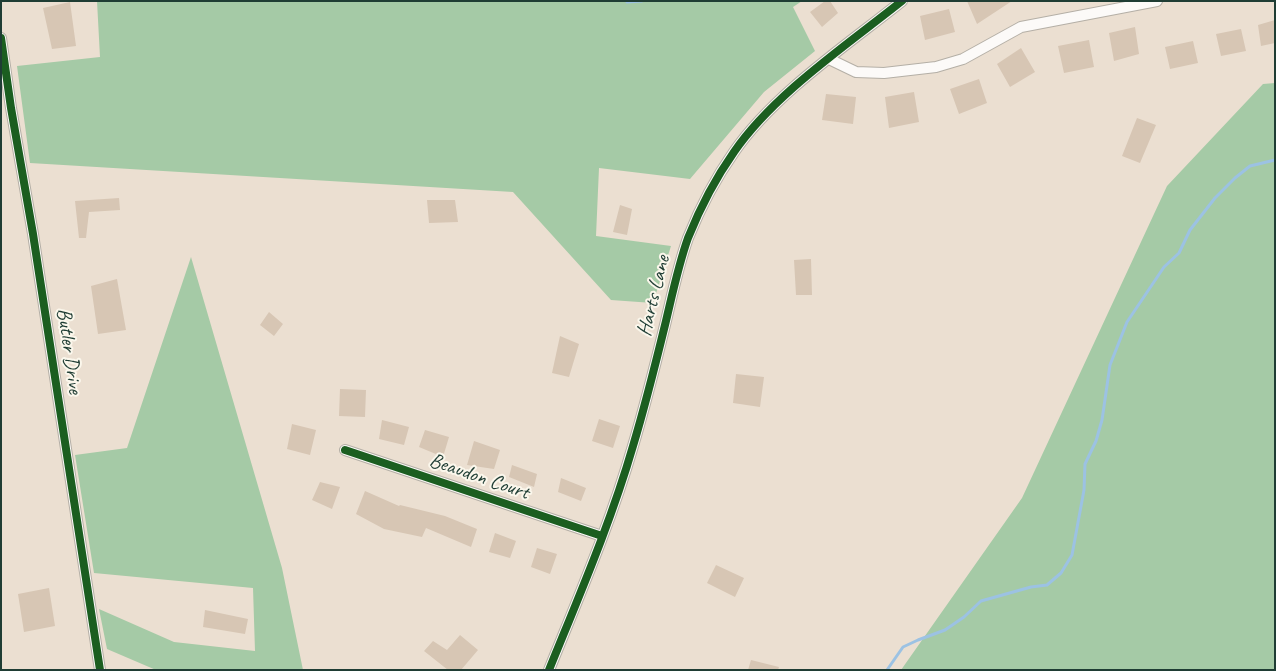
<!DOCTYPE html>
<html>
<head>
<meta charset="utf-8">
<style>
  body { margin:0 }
  #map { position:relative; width:1276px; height:671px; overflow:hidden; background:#ebdfd1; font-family:Caveat,sans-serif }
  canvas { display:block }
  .frame { position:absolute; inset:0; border:2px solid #1f3d34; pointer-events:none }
</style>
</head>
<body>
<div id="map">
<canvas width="1276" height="671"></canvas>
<div class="frame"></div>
</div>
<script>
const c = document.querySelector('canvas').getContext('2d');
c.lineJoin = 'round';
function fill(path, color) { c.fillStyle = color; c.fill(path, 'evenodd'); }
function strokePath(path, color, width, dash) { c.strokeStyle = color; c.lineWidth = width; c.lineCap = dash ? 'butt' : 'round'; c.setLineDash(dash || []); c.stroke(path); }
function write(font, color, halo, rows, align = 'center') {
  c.font = font + ' Caveat,sans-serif'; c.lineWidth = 4; c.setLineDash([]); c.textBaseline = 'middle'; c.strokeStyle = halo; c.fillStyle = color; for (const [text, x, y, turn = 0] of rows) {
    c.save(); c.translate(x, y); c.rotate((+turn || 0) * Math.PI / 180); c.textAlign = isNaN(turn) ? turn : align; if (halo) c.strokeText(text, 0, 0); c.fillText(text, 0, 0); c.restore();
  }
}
fill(new Path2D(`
  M 97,1 L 802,1 L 793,7 L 815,51 L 764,92 L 690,179 L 599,168 L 596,236 L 671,246 L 653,303 L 611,300 L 513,192 L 30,163 L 17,66 L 100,57 Z
  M 1275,83 L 1275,670 L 901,670 L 1022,498 L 1167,186 L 1263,84 Z
  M 191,257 L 282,568 L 303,670 L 156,670 L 107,649 L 99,609 L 174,642 L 255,651 L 253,588 L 94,573 L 75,455 L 127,448 Z`), '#a5caa6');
strokePath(new Path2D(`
  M 627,2 L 642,1
  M 887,670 L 903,647 L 918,640 L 945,630 L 964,617 L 981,601 L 1031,587 L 1047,585 L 1061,573 L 1072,555 L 1084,490 L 1085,464 L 1096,441 L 1102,420 L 1110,365 L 1127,322 L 1164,267 L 1179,253 L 1190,230 L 1215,198 L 1235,178 L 1250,166 L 1275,160`), '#9cc2e3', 3);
fill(new Path2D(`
  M 825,1 L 830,1 L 838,13 L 822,27 L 810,12 Z
  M 967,1 L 1012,1 L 977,24 Z
  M 70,2 L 76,46 L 52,49 L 43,8 Z
  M 949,9 L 955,32 L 925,40 L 920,16 Z
  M 1275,20 L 1275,43 L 1261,46 L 1258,25 Z
  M 1135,27 L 1139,54 L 1114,61 L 1109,33 Z
  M 1241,29 L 1246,51 L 1221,56 L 1216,34 Z
  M 1089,40 L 1094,67 L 1064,73 L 1058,46 Z
  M 1193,41 L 1198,63 L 1170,69 L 1165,47 Z
  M 1021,48 L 1035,72 L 1010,87 L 997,64 Z
  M 979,79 L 987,103 L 959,114 L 950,89 Z
  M 914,92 L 919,122 L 889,128 L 885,97 Z
  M 826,94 L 856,97 L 853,124 L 822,120 Z
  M 1137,118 L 1156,125 L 1140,163 L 1122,156 Z
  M 119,198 L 120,210 L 89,212 L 86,238 L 79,238 L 75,201 Z
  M 427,200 L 455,200 L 458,222 L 429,223 Z
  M 620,205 L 632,209 L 627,235 L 613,232 Z
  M 811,259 L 812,295 L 796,295 L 794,260 Z
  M 117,279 L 126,330 L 98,334 L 91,286 Z
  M 269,312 L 283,324 L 274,336 L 260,325 Z
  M 560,336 L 579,344 L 569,377 L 552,373 Z
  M 736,374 L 764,377 L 760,407 L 733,403 Z
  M 340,389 L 366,390 L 365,417 L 339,416 Z
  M 599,419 L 620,426 L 613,448 L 592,441 Z
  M 382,420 L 409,427 L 404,445 L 379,439 Z
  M 292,424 L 316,430 L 310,455 L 287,449 Z
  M 425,430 L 449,437 L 443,457 L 419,447 Z
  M 474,441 L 500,450 L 494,469 L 467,465 Z
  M 512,465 L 537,474 L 534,487 L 509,477 Z
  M 561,478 L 586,488 L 581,501 L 558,492 Z
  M 320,482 L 340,487 L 332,509 L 312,500 Z
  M 365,491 L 399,506 L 400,505 L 445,516 L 477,529 L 471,547 L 426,528 L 422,537 L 384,529 L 356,514 Z
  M 495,533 L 516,541 L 510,558 L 489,552 Z
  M 537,548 L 557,554 L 550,574 L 531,567 Z
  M 716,565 L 744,578 L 735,597 L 707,583 Z
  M 49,588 L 55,626 L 24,632 L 18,594 Z
  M 205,610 L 248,619 L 245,634 L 203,627 Z
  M 460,635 L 478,650 L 461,670 L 448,670 L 424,651 L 433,641 L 447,650 Z
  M 751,660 L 779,667 L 778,670 L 748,670 Z`), '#d7c6b4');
const street = new Path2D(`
  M 1,38 L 11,108 L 33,234 L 100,670
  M 829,59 L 856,72 L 884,73 L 936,67 L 963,59 L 1021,27 L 1157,1
  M 345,450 L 602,536
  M 549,670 C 579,596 611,522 633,446 C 645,406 655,366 665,325 C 672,296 678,266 688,238 C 700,208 715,179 734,152 C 774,94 847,45 902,1`);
strokePath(street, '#b4afa6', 12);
strokePath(street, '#fcfaf8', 10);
strokePath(new Path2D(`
  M 1,38 L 11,108 L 33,234 L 100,670
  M 345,450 L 602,536
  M 549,670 C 579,596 611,522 633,446 C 645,406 655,366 665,325 C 672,296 678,266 688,238 C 700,208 715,179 734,152 C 774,94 847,45 902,1`), '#1b5e20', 8);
write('21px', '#1f3d34', '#fbf7ec', [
  ["Harts Lane",654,296,-76],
  ["Butler Drive",69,351,82],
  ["Beaudon Court",479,477,19]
]);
</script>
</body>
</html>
